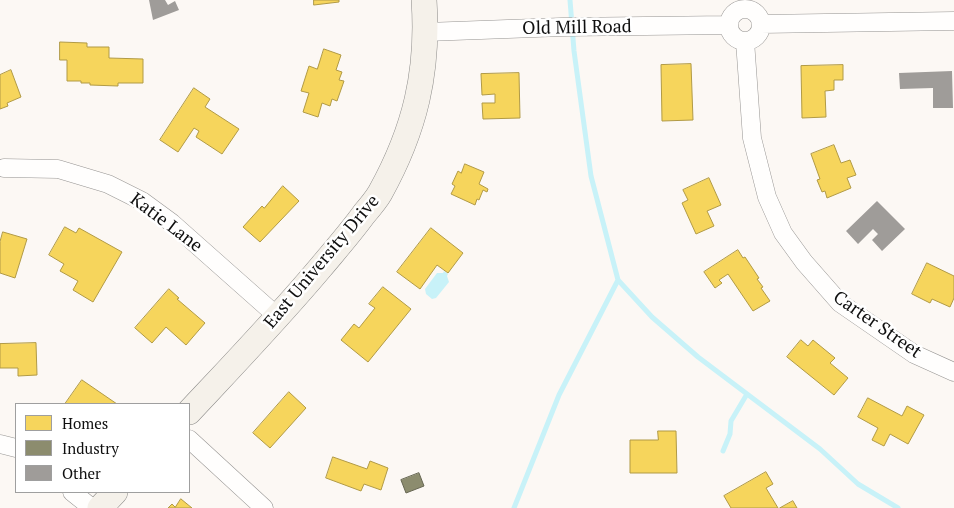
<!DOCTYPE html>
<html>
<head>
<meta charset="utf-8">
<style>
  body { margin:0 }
  #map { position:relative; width:954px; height:508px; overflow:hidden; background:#fcf8f4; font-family:"PT Serif",serif }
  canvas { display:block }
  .legend { position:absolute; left:15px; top:403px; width:175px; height:90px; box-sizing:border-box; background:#fff; border:1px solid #9f9f9f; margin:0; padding:6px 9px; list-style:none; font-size:15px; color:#0f0f0f }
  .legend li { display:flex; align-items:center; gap:10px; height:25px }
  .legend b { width:25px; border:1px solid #9f9f9f }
</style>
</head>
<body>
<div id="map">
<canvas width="954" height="508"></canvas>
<ul class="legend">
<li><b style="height:14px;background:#f6d55c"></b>Homes</li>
<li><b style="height:14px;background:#8c8c6e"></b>Industry</li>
<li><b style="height:14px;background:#9f9c99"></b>Other</li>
</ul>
</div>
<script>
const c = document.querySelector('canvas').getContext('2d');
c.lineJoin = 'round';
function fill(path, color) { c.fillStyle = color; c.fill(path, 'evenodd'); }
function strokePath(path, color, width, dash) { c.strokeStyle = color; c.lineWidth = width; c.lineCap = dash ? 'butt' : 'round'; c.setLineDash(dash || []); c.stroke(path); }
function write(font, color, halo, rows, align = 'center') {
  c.font = font + ' "PT Serif",serif'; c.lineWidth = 5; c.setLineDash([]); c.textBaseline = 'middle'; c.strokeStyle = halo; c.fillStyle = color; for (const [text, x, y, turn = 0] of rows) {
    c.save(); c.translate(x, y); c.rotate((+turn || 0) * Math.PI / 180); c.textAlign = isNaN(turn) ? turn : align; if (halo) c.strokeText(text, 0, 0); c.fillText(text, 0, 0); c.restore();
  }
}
fill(new Path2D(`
  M 444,271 L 448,274 L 447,276 L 449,282 L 436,298 L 432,299 L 426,294 L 425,289 L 437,273 L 443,273 Z`), '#c8f2f8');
const homes = new Path2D(`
  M 314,0 L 339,0 L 339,2 L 314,5 Z
  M 60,42 L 87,43 L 87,47 L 109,47 L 109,58 L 143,59 L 143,83 L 118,83 L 118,86 L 90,85 L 90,83 L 81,83 L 81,81 L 67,81 L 67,60 L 60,60 Z
  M 324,49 L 341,55 L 336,70 L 342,72 L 339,80 L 344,81 L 337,101 L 332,99 L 330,106 L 322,103 L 318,117 L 303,112 L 309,93 L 301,91 L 309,66 L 317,69 Z
  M 691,64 L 693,120 L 662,121 L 661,65 Z
  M 843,65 L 843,80 L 834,80 L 834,90 L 825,91 L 826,117 L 802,118 L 801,66 Z
  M 11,70 L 21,97 L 7,103 L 8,106 L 0,109 L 0,75 Z
  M 519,73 L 520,118 L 483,119 L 482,103 L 495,103 L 495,94 L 482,95 L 481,74 Z
  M 194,88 L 210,99 L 205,107 L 239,129 L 222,154 L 196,137 L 199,131 L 194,128 L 178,152 L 160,140 Z
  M 834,145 L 841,163 L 850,160 L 856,175 L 847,178 L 851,188 L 827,198 L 825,191 L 822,192 L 817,180 L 820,179 L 811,154 Z
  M 465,164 L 484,172 L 479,184 L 488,189 L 487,192 L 483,190 L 479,200 L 477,199 L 475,205 L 451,194 L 455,186 L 452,184 L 458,171 L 461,173 Z
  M 709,178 L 721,205 L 707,211 L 714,226 L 696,234 L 682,203 L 688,200 L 683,190 Z
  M 283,186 L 299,201 L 260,242 L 243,227 L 262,206 L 264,208 Z
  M 65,227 L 76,233 L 79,228 L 122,252 L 93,302 L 73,290 L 78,281 L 60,271 L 64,264 L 49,255 Z
  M 431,228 L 463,253 L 448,273 L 437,265 L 420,289 L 397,272 Z
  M 3,232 L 27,239 L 15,278 L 0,273 L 0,242 Z
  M 738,250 L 743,258 L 745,257 L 759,278 L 757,279 L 763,287 L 761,288 L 770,301 L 753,311 L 728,274 L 719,280 L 722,283 L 715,288 L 704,272 Z
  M 927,263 L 954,276 L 954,298 L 950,307 L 932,299 L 930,303 L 912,294 Z
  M 383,287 L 411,309 L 368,362 L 341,340 L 354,324 L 359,328 L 375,308 L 369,304 Z
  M 169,289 L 179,298 L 177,299 L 205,323 L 186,345 L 166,327 L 152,343 L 135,328 Z
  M 801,340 L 808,346 L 813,340 L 835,358 L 830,363 L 848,378 L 834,395 L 787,357 Z
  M 36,343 L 37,375 L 18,376 L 18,368 L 0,368 L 0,344 Z
  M 82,380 L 117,404 L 65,404 Z
  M 289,392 L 306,408 L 270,448 L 253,433 Z
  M 868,398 L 902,416 L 907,406 L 924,415 L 908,444 L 890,434 L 884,446 L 872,440 L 878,428 L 858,417 Z
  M 658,431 L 676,431 L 677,473 L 630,473 L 630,440 L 658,440 Z
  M 333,457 L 367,469 L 370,461 L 388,468 L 381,490 L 364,484 L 361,491 L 326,478 Z
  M 766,472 L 773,484 L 766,488 L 778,508 L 731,508 L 724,496 Z
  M 181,499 L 192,508 L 168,508 L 172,504 L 175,507 Z
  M 793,501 L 797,508 L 780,508 Z`);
fill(homes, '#f6d55c');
strokePath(homes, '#b19a45', 1);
const industry = new Path2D(`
  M 419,473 L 424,486 L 406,493 L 401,480 Z`);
fill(industry, '#8c8c6e');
strokePath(industry, '#666652', 1);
strokePath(new Path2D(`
  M 618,280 L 652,317 L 698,357 L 820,449 L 858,484 L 898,508
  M 723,451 L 730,434 L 731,421 L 747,394
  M 514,508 L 559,395 L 618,280 L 591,176 L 574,51 L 570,0`), '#c8f2f8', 5);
fill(new Path2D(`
  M 149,0 L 165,0 L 168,5 L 175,1 L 179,10 L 153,20 Z
  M 952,71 L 953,108 L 933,108 L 933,88 L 900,89 L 899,73 Z
  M 877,201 L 905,229 L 882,251 L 872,240 L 878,234 L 873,229 L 858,244 L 846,231 Z`), '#9f9c99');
const minor = new Path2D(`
  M729 25a16 16 0 1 1 32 0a16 16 0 1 1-32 0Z
  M 761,24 L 954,21
  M 426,32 L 562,27 L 728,25
  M 745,41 L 752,138 L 767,197 L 783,233 L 804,262 L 840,303 L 914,354 L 954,372
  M 4,168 L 58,169 L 108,184 L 142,201 L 172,223 L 278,317
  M 189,439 L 264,508
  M 0,444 L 16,448
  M 72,492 L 92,508`);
const secondary = new Path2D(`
  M 189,412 C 234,364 279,317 321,267 C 336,249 351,232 364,214 C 370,207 376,200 380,193 C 415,130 429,72 424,0
  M 100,508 L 115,492`);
strokePath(minor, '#969492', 19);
strokePath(secondary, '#8c8b89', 26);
strokePath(minor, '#fffefd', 18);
strokePath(secondary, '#f5f1ea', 25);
write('18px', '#0f0f0f', '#fff', [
  ["Old Mill Road",577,28,-1],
  ["Katie Lane",166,223,37],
  ["East University Drive",322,262,-50],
  ["Carter Street",877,325,35]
]);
</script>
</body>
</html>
